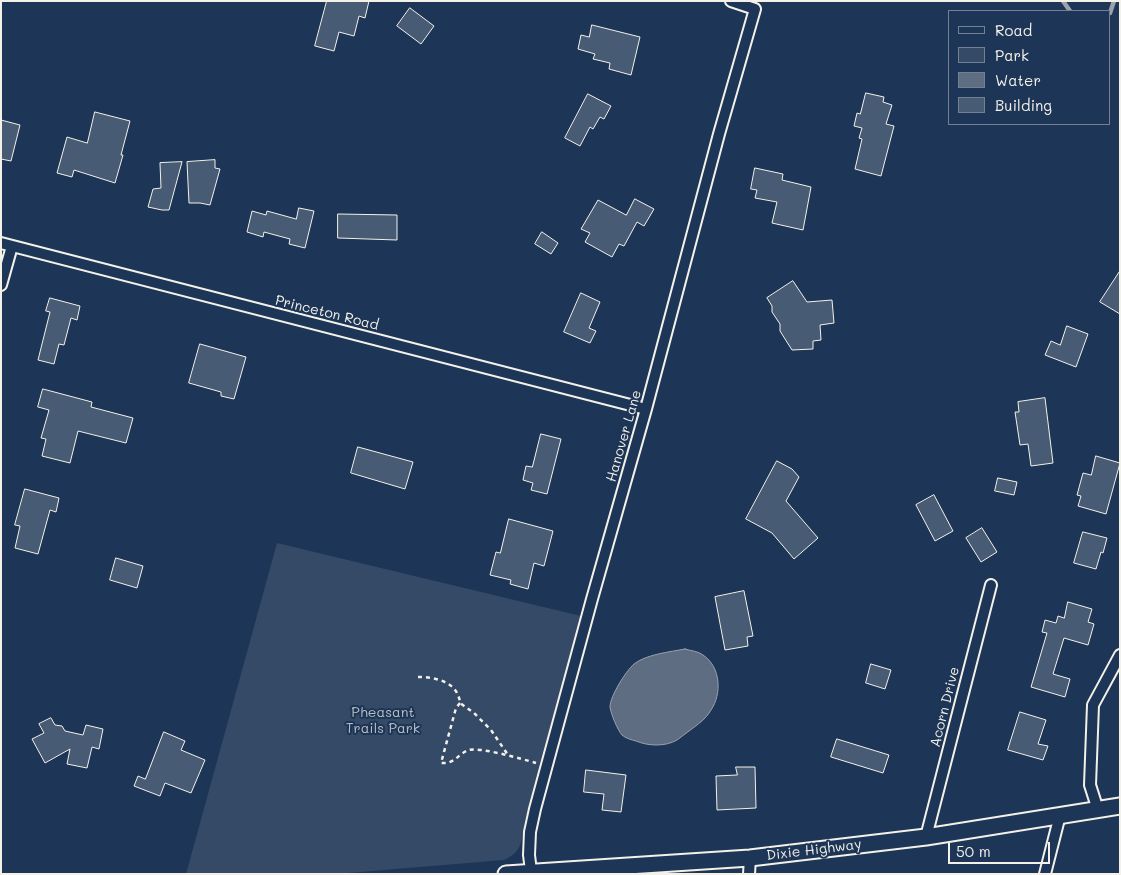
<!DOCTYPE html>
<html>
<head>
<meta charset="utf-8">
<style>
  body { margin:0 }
  #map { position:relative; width:1121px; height:875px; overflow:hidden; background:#1d3557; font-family:Mali,sans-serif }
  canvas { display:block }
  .frame { position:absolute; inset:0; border:2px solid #f4f1e8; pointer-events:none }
  .legend { position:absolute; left:948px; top:10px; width:162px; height:115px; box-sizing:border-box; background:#1d3557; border:1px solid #738091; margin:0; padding:6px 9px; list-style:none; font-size:15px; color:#f4f1e8 }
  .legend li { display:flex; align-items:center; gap:10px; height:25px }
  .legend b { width:25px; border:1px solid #738091 }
  .scale { position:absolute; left:948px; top:842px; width:102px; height:22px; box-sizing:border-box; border:2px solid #f4f1e8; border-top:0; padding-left:6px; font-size:15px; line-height:18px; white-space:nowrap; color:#f4f1e8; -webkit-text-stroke:4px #1d3557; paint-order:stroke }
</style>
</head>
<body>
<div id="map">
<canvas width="1121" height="875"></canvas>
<div class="frame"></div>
<ul class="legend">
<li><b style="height:6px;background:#1d3557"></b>Road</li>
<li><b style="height:14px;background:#354a67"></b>Park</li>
<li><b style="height:14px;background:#5e6d82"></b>Water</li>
<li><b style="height:14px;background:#485b74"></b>Building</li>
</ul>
<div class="scale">50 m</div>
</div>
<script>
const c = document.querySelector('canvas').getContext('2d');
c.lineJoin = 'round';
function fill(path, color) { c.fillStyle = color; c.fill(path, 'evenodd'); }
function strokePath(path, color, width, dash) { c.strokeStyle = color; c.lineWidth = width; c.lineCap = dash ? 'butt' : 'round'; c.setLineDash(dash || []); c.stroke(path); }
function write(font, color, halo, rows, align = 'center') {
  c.font = font + ' Mali,sans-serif'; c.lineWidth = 4; c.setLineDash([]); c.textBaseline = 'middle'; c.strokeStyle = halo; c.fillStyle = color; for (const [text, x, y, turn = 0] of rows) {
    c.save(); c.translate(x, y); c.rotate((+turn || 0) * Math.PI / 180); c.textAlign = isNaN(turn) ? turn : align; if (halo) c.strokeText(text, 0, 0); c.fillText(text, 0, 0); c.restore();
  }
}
fill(new Path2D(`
  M 277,543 L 581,616 L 525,821 C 521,840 524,851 504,860 L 336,874 L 186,874 Z`), '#354a67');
const water = new Path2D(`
  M 685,649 C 691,651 698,651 703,655 C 721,667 722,694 711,710 C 706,719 697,725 689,731 C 685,734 681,737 677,740 C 665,747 648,746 636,741 C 632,740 625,738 622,735 C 617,729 611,714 610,707 C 610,696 626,671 634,664 C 647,654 670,652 685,649 Z`);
fill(water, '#5e6d82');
strokePath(water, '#9aa2ab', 1);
strokePath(new Path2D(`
  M 1063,1 L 1070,11
  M 1110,13 L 1114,1`), '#9aa2ab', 4.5);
const building = new Path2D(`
  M 327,1 L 369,1 L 365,18 L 359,16 L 354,36 L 339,32 L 334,51 L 315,46 Z
  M 410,8 L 434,26 L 421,44 L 397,26 Z
  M 592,25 L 640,37 L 631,75 L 609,69 L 610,63 L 593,59 L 595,54 L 578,49 L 581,35 L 589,37 Z
  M 866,93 L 884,97 L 883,102 L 892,105 L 886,124 L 894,126 L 881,176 L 855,169 L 862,139 L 859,138 L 862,128 L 854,126 L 857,113 L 860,114 Z
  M 588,94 L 611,106 L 604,119 L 600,117 L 593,129 L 590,127 L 580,146 L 565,138 Z
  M 95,112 L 130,121 L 121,155 L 123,155 L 115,183 L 74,170 L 72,177 L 57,173 L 67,137 L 87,143 Z
  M 1,120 L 20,125 L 11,161 L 1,159 Z
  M 215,160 L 215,168 L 220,169 L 210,205 L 200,203 L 189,203 L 187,162 Z
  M 182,162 L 169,210 L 162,210 L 148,207 L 153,189 L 161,188 L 160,163 Z
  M 755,168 L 783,174 L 782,180 L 811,187 L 803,230 L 772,223 L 777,202 L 755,198 L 757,190 L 751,189 Z
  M 635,199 L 654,209 L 644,226 L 637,222 L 624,246 L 619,244 L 612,257 L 585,242 L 590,233 L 581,229 L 598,200 L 626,215 Z
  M 299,208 L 314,211 L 305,248 L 289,244 L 290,239 L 264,232 L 263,237 L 247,232 L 252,211 L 266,215 L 267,211 L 296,219 Z
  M 338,214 L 397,215 L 397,240 L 338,238 Z
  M 542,232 L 558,243 L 551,254 L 535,244 Z
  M 1120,271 L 1120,314 L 1100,302 Z
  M 793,281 L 807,302 L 832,300 L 834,323 L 820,325 L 821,340 L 813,341 L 813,349 L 792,350 L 780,331 L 780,324 L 772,312 L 772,306 L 767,298 Z
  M 581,293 L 600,302 L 589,328 L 596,331 L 590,343 L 564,332 Z
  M 50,298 L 80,306 L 77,320 L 71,318 L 64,345 L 59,344 L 54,364 L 38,360 L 50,312 L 46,311 Z
  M 1067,326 L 1088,334 L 1076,367 L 1045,355 L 1051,341 L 1060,345 Z
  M 200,344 L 246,357 L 234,399 L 221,396 L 221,392 L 189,383 Z
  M 43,389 L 92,402 L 91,407 L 133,418 L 126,443 L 78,431 L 70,463 L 42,456 L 46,439 L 41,438 L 49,410 L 38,407 Z
  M 1045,398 L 1053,463 L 1031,466 L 1028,444 L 1020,445 L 1015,412 L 1019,412 L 1018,402 Z
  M 541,434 L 561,439 L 547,494 L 531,490 L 533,483 L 523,480 L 526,466 L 532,467 Z
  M 358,447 L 413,462 L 405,489 L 351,473 Z
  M 1096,456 L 1120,463 L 1106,514 L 1078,506 L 1081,496 L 1077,495 L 1083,473 L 1091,475 Z
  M 777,461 L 792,469 L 799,477 L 786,501 L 818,538 L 794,559 L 772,533 L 746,519 Z
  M 998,478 L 1017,482 L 1014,495 L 995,491 Z
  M 25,489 L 59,498 L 56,512 L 50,510 L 38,554 L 15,548 L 20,526 L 15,525 Z
  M 934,495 L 953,531 L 935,541 L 916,505 Z
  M 509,519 L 553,531 L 544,566 L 534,563 L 528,589 L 510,584 L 511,580 L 490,575 L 496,552 L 500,553 Z
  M 982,528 L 997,552 L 981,562 L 966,538 Z
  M 1083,532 L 1107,538 L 1103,553 L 1101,552 L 1096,569 L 1074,563 Z
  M 116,558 L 143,566 L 137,588 L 110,580 Z
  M 744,591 L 753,636 L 747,637 L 748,646 L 725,650 L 715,597 Z
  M 1068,602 L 1092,609 L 1088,622 L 1094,624 L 1088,645 L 1064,638 L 1053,674 L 1070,679 L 1065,697 L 1031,687 L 1047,633 L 1042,632 L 1045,620 L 1056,623 L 1058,616 L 1064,618 Z
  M 871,664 L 891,670 L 885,689 L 866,683 Z
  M 1020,712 L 1046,720 L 1038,744 L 1048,746 L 1043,760 L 1008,750 Z
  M 51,718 L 55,725 L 62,726 L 65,731 L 83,735 L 86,725 L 103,729 L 99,749 L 92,747 L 87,768 L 67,764 L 70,749 L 45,763 L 32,739 L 44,733 L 39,724 Z
  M 164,732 L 185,741 L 181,750 L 205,760 L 191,793 L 165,783 L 160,796 L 134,786 L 138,776 L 145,779 Z
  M 837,739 L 889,755 L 883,773 L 831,757 Z
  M 736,767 L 755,767 L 756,808 L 717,810 L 716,776 L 737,775 Z
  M 586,770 L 626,775 L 621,812 L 602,810 L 604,794 L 584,792 Z`);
fill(building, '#485b74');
strokePath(building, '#f4f1e8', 1);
const street = new Path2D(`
  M 1,243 L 646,409
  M 1,285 L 12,246
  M 1098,810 L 1090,785 L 1093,705 L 1120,655
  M 926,837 L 991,585
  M 531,871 L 529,855 L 530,832 L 535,809 L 592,599 L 646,409 L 719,134 L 755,9 L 731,1
  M 749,874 L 750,858
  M 1045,874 L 1060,815`);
const secondary = new Path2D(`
  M 506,874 L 750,858 L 926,837 L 1120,806`);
strokePath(street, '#f4f1e8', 14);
strokePath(secondary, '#f4f1e8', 19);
strokePath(new Path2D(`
  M 418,677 C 436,677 458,682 460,703 L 474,713 L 491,730 L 508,755
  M 460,703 L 456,708 L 441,763 C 456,764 457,754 469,750 C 481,747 522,759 536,763`), '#f4f1e8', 2.5, [4, 4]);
strokePath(street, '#1d3557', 10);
strokePath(secondary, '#1d3557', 15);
write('14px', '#f4f1e8', '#1d3557', [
  ["Princeton Road",327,313,14],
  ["Hanover Lane",624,436,-74],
  ["Acorn Drive",945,707,-76],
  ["Dixie Highway",814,850,-7]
]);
write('14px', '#bbbfc1', '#1d3557', [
  ["Pheasant",383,713],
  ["Trails Park",383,729]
]);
</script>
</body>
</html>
